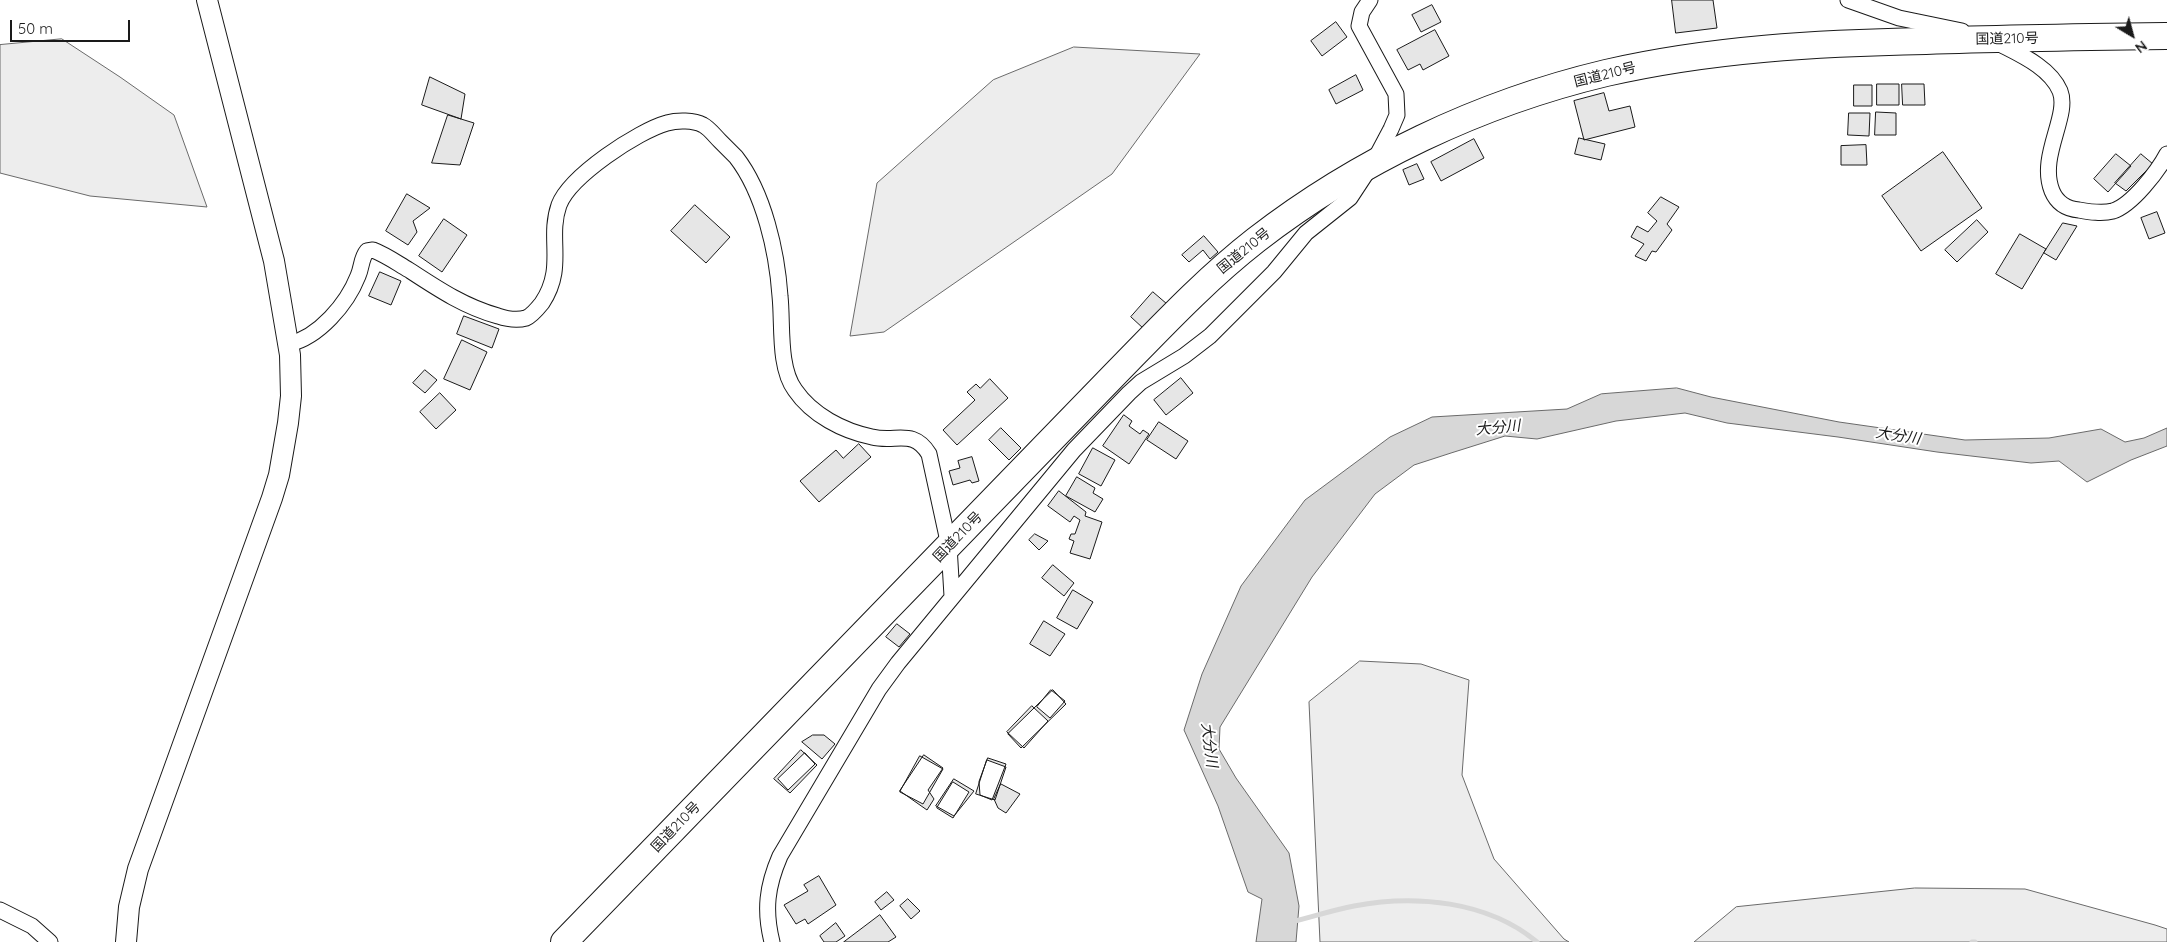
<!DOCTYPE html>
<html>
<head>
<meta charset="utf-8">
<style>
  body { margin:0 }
  #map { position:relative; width:2167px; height:942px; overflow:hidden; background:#fff; font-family:Quicksand,sans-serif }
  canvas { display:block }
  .north { position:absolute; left:2107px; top:10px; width:50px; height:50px; -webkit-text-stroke:4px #fff; paint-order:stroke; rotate:143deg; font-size:14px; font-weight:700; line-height:20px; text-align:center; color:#1a1a1a }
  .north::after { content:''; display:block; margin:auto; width:18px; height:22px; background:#1a1a1a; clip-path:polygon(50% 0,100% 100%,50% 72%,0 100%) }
  .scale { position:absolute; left:10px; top:20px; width:120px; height:22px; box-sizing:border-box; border:2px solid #1a1a1a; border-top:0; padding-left:6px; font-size:15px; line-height:18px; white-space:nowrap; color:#1a1a1a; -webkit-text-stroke:4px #fff; paint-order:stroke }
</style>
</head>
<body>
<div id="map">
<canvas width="2167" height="942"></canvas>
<div class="north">N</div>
<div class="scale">50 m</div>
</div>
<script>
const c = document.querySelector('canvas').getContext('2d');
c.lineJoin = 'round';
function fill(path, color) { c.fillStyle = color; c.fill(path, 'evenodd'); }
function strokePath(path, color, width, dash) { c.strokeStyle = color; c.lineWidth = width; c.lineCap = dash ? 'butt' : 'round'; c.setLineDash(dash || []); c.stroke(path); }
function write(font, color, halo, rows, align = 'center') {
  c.font = font + ' Quicksand,"Noto Sans JP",sans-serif'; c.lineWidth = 4; c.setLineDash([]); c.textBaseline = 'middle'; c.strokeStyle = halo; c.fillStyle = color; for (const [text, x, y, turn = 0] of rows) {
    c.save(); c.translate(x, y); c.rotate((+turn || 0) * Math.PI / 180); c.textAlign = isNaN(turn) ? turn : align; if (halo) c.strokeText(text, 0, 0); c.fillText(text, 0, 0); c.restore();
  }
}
const built = new Path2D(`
  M 62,39 L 120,77 L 174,115 L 207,207 L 90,196 L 0,173 L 0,45 Z
  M 1074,47 L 1200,54 L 1112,174 L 884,332 L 850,336 L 877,183 L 993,80 Z
  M 1360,661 L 1421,664 L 1469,680 L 1462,775 L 1494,859 L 1564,939 L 1569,942 L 1320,942 L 1309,702 Z
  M 1915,888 L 2025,889 L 2155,925 L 2167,929 L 2167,942 L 1694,942 L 1736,907 Z`);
fill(built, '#ededed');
strokePath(built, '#6a6a6a', 1);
const water = new Path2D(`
  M 1677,388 L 1711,397 L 1839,422 L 1965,440 L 2049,438 L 2101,429 L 2125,442 L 2144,438 L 2167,428 L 2167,446 L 2131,460 L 2087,482 L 2059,461 L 2031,463 L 1937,452 L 1838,437 L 1727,423 L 1685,413 L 1616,421 L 1537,439 L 1505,436 L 1451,453 L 1414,465 L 1375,494 L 1312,577 L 1220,727 L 1219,749 L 1236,778 L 1289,853 L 1299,906 L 1296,942 L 1256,942 L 1262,899 L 1248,892 L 1218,806 L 1184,730 L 1202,674 L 1241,586 L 1305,500 L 1390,437 L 1432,417 L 1567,409 L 1601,394 Z`);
fill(water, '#d7d7d7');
strokePath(water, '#6a6a6a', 1);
strokePath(new Path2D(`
  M 1291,922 C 1312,917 1333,910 1354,906 C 1415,894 1488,901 1537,942
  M 1972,942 L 1975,942`), '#d7d7d7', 5);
const building = new Path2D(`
  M 1672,0 L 1713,0 L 1717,28 L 1676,33 Z
  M 1432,5 L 1441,22 L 1421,32 L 1412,15 Z
  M 1336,22 L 1347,37 L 1322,56 L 1311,41 Z
  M 1435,30 L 1449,56 L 1423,70 L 1420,64 L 1408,70 L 1397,50 Z
  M 1356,75 L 1363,90 L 1336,104 L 1329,90 Z
  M 430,77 L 465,94 L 461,119 L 422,105 Z
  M 1877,84 L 1899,84 L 1899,105 L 1877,105 Z
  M 1902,84 L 1924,84 L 1925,105 L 1903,105 Z
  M 1854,85 L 1872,85 L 1872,106 L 1854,106 Z
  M 1604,93 L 1609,111 L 1630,106 L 1635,127 L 1584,140 L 1574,101 Z
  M 1876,112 L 1896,113 L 1896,135 L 1875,135 Z
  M 1849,113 L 1870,113 L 1869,136 L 1848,135 Z
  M 448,115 L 474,123 L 460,165 L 432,163 Z
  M 1579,138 L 1605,144 L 1601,160 L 1575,154 Z
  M 1474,139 L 1484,158 L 1441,181 L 1431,162 Z
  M 1866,145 L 1867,165 L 1841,165 L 1841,146 Z
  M 1943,152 L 1982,208 L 1921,251 L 1882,196 Z
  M 2116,154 L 2131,166 L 2108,192 L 2094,179 Z
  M 2141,154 L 2153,164 L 2126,191 L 2115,183 Z
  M 1417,164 L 1424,179 L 1409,185 L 1403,170 Z
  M 407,194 L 430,208 L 413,221 L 417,232 L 408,245 L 386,231 Z
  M 1661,197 L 1679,207 L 1667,224 L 1672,230 L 1656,252 L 1652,251 L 1646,261 L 1635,256 L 1644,244 L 1631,237 L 1637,226 L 1648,232 L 1657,221 L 1648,213 Z
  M 695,205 L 730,237 L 706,263 L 671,231 Z
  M 2157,212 L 2165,233 L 2149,239 L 2141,218 Z
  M 444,219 L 467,235 L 442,272 L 419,256 Z
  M 1977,220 L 1988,232 L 1957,262 L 1945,250 Z
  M 2063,223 L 2077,226 L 2056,260 L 2044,253 Z
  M 2020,234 L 2046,249 L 2022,289 L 1996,274 Z
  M 1204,236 L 1218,252 L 1210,259 L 1203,250 L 1189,262 L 1182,255 Z
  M 380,272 L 401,281 L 391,305 L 369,296 Z
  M 1153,292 L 1167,304 L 1144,329 L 1131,317 Z
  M 464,316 L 499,329 L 492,348 L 457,334 Z
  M 462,340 L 487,352 L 470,390 L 444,379 Z
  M 425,370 L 437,380 L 425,393 L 413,383 Z
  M 1181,378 L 1193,393 L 1166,415 L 1154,400 Z
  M 990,379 L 1008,398 L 957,445 L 943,430 L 975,400 L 967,392 L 976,384 L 980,388 Z
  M 440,393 L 456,410 L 436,429 L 420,412 Z
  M 1124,415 L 1132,421 L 1129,426 L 1140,434 L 1143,430 L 1149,434 L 1129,464 L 1103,446 Z
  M 1159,422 L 1188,441 L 1176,459 L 1147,440 Z
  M 1001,428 L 1021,448 L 1009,460 L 989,440 Z
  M 859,444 L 871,457 L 819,502 L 800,481 L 836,450 L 843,458 Z
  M 1093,448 L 1115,460 L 1101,486 L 1079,474 Z
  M 972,457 L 979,481 L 972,483 L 970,480 L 953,485 L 949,471 L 960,468 L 958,461 Z
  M 1077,477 L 1095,488 L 1093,493 L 1103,499 L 1095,512 L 1066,496 Z
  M 1059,491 L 1086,512 L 1085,516 L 1102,522 L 1090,559 L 1070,553 L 1074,541 L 1069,539 L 1071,534 L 1075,534 L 1080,520 L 1074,516 L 1070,522 L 1048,506 Z
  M 1035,534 L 1048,541 L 1039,550 L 1029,540 Z
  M 1053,565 L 1074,583 L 1064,596 L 1042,578 Z
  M 1073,590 L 1093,602 L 1077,629 L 1057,618 Z
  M 1044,621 L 1065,634 L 1050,656 L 1030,644 Z
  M 897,624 L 910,634 L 899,647 L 886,637 Z
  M 1051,690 L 1065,701 L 1050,718 L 1037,707 Z
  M 1053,690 L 1066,704 L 1021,748 L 1008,734 Z
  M 1032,706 L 1048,721 L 1024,748 L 1007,732 Z
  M 813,735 L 824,735 L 835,744 L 822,759 L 802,742 Z
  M 801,750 L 817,765 L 790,793 L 774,779 Z
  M 805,753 L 815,764 L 788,790 L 778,779 Z
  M 924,755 L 943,768 L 928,790 L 934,799 L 927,810 L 900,791 Z
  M 920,756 L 943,769 L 923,804 L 900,792 Z
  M 988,758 L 1006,764 L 992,800 L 980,795 L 979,782 Z
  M 987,760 L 1006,767 L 995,800 L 976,794 Z
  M 954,779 L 974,791 L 954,816 L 936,806 Z
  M 953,782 L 969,792 L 953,818 L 937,808 Z
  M 1001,784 L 1020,794 L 1006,813 L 998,808 L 994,799 Z
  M 819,876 L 836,905 L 808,924 L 805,919 L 796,924 L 784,905 L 808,891 L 804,885 Z
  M 887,892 L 894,900 L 881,910 L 875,902 Z
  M 908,899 L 920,911 L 911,919 L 900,906 Z
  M 880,915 L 896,937 L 888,942 L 844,942 Z
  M 836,923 L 845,936 L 836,942 L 824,942 L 820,936 Z`);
fill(building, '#e6e6e6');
strokePath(building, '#1a1a1a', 1);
const street = new Path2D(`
  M 1848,0 L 1899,18 L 1962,31
  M 1998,43 C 2019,54 2050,67 2060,91 C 2070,116 2038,156 2052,191 C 2057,203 2067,209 2079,210 C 2090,212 2102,214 2113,211 C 2132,205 2158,171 2167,154
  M 289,344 C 319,337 347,304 358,276 C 362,267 361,258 367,251 L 373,250 C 386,255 397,263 409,270 C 438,289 465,307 498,316 C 507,319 516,321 526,318 C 531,316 538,308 542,303 C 566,267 547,239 559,205 C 570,176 638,131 667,123 C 677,120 694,120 703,125 C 709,128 715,136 720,141 C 725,146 731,152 736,157 C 764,193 777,252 780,296 C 783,324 778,367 795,390 C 812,415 843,431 872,437 C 896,443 913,428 929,454 L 949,546 L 952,596
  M 0,910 L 32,926 L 50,942
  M 772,942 C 764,910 767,886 780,856 L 879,689 L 898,663 L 1074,450 L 1129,393 L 1141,382 L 1184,356 L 1210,336 L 1274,272 L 1306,233 L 1350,198 L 1373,163 L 1391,129 L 1397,115 L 1396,94 L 1359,26 L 1362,12 L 1370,0`);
const secondary = new Path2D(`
  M 126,942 L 129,907 L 138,869 L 272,498 L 279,475 L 288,423 L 291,396 L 290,355 L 274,261 L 207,0`);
const highway = new Path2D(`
  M 564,942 L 1118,371 C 1162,326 1206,279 1256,240 C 1358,161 1480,103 1606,73 C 1711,49 1819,43 1926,41 C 2006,38 2087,37 2167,36`);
strokePath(street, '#1a1a1a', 17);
strokePath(secondary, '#1a1a1a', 22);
strokePath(highway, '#1a1a1a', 28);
strokePath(street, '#fff', 15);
strokePath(secondary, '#fff', 20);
strokePath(highway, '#fff', 26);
write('14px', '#1a1a1a', '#fff', [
  ["国道210号",2007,39,-1],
  ["国道210号",1605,75,-14],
  ["国道210号",1244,251,-39],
  ["国道210号",958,537,-46],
  ["国道210号",676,827,-46]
]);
write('italic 15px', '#1a1a1a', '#fff', [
  ["大分川",1498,428,-5],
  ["大分川",1898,436,9],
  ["大分川",1209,745,83]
]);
</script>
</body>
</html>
